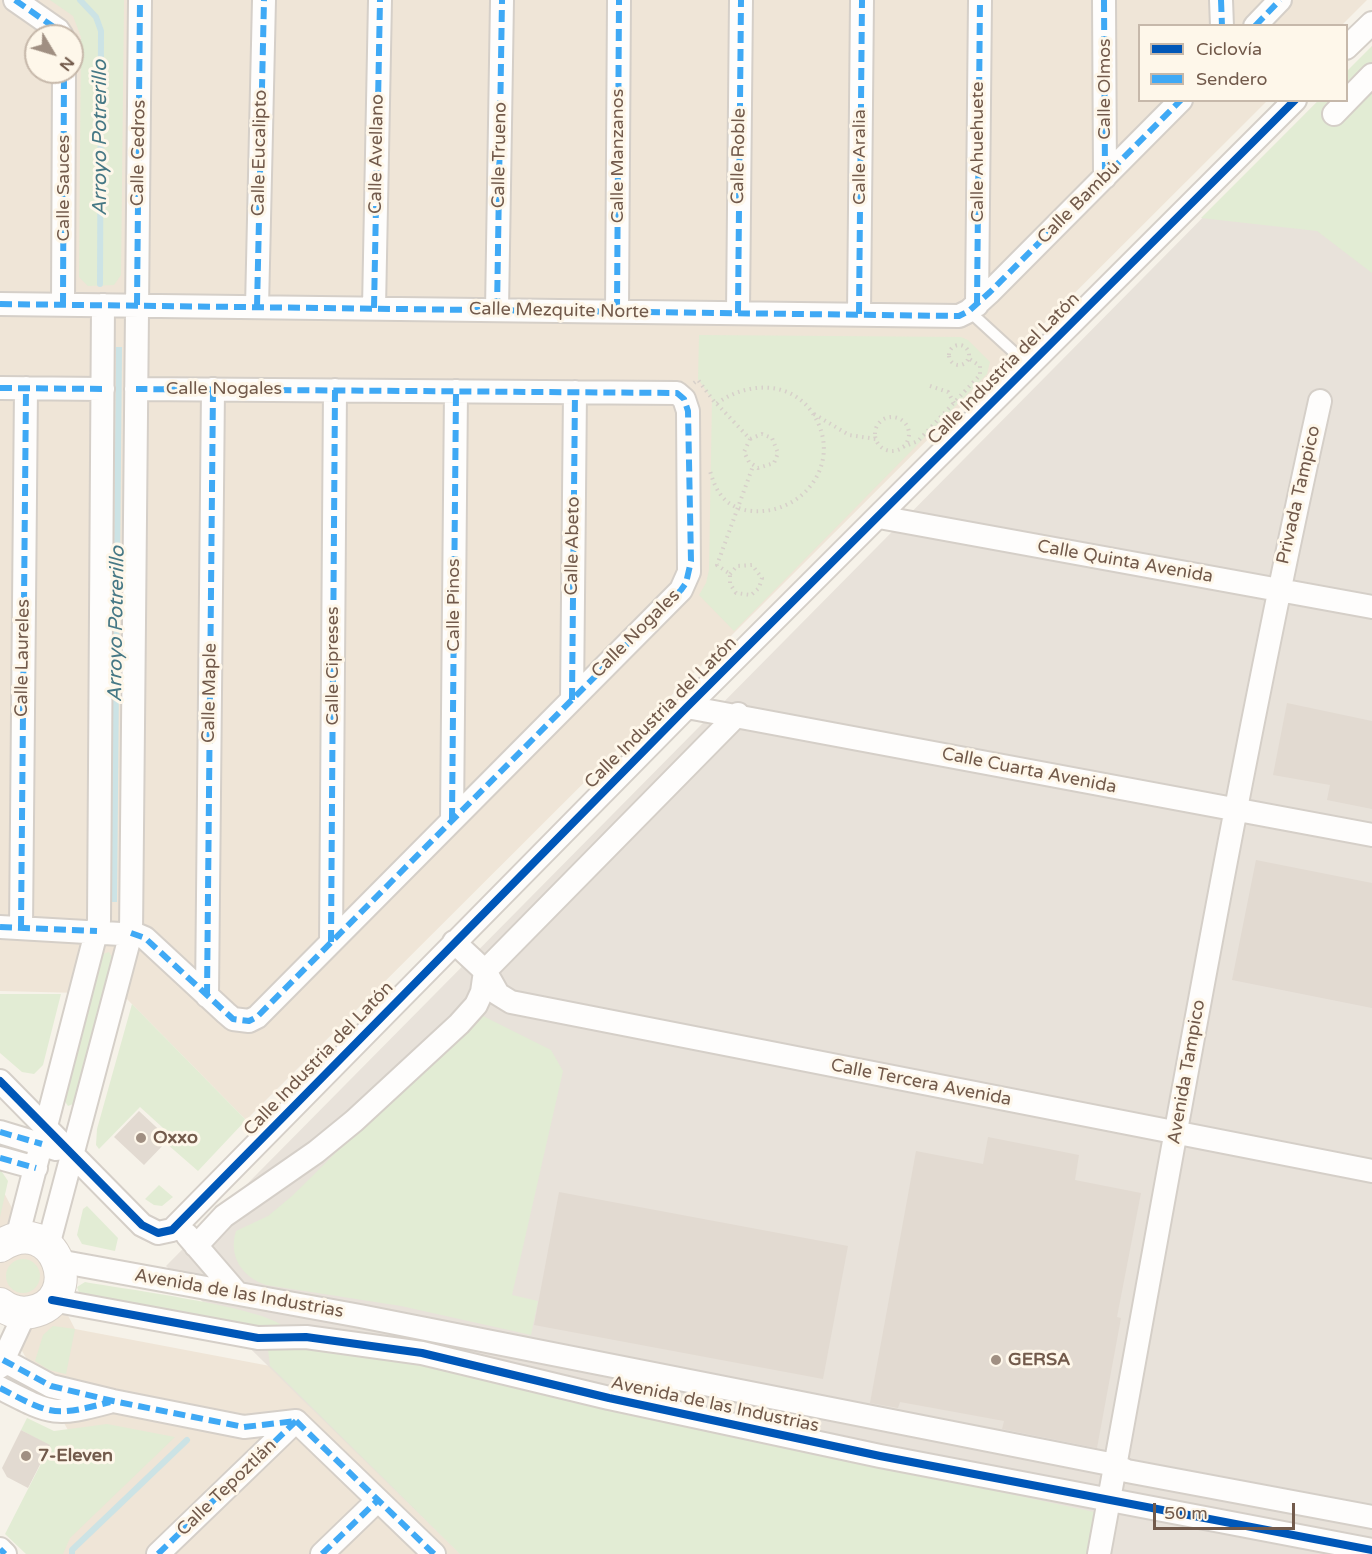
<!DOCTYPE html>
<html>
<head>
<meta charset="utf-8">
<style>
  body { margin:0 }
  #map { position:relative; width:1372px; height:1554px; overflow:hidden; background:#f6f2e9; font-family:"Varela Round",sans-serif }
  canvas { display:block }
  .legend { position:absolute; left:1138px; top:24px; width:210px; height:78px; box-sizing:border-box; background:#fef7ea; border:2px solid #c6b8aa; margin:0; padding:8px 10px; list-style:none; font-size:18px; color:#725a4b }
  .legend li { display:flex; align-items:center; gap:12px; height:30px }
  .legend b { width:30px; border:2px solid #c6b8aa }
  .north { position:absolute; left:24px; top:24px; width:60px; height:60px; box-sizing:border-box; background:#fef7ea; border:2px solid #c6b8aa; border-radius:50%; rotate:128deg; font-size:16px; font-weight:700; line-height:24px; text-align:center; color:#725a4b }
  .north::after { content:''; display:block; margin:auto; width:21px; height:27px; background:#a08f82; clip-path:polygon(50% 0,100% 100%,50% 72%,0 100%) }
  .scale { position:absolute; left:1153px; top:1503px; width:142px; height:27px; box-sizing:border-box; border:3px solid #725a4b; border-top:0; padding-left:8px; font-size:18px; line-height:21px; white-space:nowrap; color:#725a4b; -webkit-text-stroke:4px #fef7ea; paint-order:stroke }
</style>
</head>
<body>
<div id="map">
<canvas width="1372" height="1554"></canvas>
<ul class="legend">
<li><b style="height:8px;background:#0057b8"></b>Ciclovía</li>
<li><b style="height:8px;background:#3fa9f5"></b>Sendero</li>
</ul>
<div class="north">N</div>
<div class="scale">50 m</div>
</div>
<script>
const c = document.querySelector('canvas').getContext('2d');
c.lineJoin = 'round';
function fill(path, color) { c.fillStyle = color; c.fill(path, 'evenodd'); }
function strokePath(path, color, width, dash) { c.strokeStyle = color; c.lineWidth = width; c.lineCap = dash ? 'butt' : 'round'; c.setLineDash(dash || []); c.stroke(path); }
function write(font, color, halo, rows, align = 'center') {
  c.font = font + ' "Varela Round",sans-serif'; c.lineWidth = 6; c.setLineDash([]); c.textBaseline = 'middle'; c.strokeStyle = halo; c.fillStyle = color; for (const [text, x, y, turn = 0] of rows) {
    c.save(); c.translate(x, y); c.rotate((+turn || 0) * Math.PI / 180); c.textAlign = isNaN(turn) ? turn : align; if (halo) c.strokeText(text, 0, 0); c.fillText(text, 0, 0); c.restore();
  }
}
fill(new Path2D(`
  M 0,0 L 1367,0 L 1342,25 L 1140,26 L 1140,100 L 1267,101 L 246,1120 L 122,994 L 0,991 ZM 36,36 L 72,36 L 72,72 L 36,72 Z
  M 0,1185 L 75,1329 L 270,1366 L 460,1554 L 58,1554 L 25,1521 L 68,1430 L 0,1313 Z`), '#efe5d7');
fill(new Path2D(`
  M 1372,46 L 1372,1554 L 460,1554 L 166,1266 L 1318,101 L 1346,100 Z`), '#e8e2da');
fill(new Path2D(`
  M 50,0 L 124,0 L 121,275 L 114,285 L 88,286 L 79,277 L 81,37 L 73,16 Z
  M 1372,46 L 1372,273 L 1317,231 L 1201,218 L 1318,101 L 1346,100 L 1347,71 Z
  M 699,335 L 961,337 L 968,340 L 990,362 L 987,374 L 734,631 L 699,595 L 706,583 L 709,570 L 712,399 L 698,379 Z
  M 109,952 L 112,957 L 73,1104 L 68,1106 L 64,1100 L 103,954 Z
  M 0,994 L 61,994 L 43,1065 L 34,1074 L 22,1072 L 0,1053 Z
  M 132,1004 L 246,1120 L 198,1171 L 167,1144 L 173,1137 L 140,1107 L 99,1149 L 96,1145 L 97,1129 Z
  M 481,1015 L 551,1050 L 563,1071 L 512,1295 L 538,1301 L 531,1335 L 401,1306 L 266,1285 C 242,1277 228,1256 236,1231 L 268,1216 L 292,1196 L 467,1023 Z
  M 0,1169 L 8,1181 L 0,1217 Z
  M 159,1185 L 173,1197 L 162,1206 L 154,1205 L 145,1199 Z
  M 87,1206 L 118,1238 L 115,1251 L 82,1244 L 77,1235 L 83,1209 Z
  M6 1276a17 17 0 1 1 34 0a17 17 0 1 1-34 0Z
  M 85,1282 C 123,1289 258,1306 283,1326 L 270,1331 L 80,1295 L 77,1287 Z
  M 53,1326 L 75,1329 L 66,1374 L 49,1370 L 35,1361 L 43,1335 Z
  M 288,1345 L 365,1351 L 566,1399 L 1099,1513 L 1090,1554 L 460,1554 L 270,1366 L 268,1349 Z
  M 27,1418 L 54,1431 L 107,1424 L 175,1437 L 70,1538 L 63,1554 L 26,1554 L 5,1534 L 50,1446 L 21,1430 Z`), '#e2ecd4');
fill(new Path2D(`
  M 116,347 L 122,347 L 117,902 L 111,902 Z`), '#cce3e5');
strokePath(new Path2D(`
  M 80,0 L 96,17 L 101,31 L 100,284
  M 72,1554 L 72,1550 L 187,1440`), '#cce3e5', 6);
fill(new Path2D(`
  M 1287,703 L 1372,721 L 1372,809 L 1327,800 L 1330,785 L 1273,775 Z
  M 1256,860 L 1372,883 L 1372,1008 L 1232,980 Z
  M 139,1111 L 169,1139 L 144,1165 L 114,1137 Z
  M 988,1137 L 1079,1155 L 1075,1180 L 1141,1193 L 1117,1317 L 1121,1318 L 1097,1448 L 1002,1429 L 1004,1421 L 900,1402 L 898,1408 L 870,1403 L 916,1151 L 983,1164 Z
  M 559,1192 L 848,1246 L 823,1379 L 534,1325 Z
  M 21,1430 L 50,1445 L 28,1488 L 7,1477 L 2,1468 Z`), '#e2dad1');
const lane = new Path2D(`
  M 969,311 L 1029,366`);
const street = new Path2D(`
  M 15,0 L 58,30 L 62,36
  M 1104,0 L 1105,177
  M 1221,0 L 1222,26
  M 1255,26 L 1280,0
  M 1346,48 L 1372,23
  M 1334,114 L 1372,75
  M 0,304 L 959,316 L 969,311 L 990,292 L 1181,100
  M 63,305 L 64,72
  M 977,305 L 980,0
  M 257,307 L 264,0
  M 374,308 L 380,0
  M 497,310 L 502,0
  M 617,311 L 619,0
  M 738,313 L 741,0
  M 859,314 L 862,0
  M 0,388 L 103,389
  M 879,517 L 1372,607
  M 572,700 L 575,392
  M 687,707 L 1372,835
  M 452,820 L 456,391
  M 0,927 L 138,935 L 145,938 L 226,1013 L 233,1019 L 249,1021 L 257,1017 L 681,590 L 689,572 L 688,411 L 684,399 L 677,393 L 136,389
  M 21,928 L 26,388
  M 331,942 L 335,390
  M 454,942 L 485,971 L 498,994 L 511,1002 L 1372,1171
  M 485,971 L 738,714
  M 207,996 L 213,389
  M 0,1081 L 142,1225 L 158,1233 L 172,1230 L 687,707 L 1295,100
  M 0,1132 L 56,1149
  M 0,1158 L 36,1168
  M 187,1235 L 237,1293
  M 17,1238 L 99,921 L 103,305
  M 48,1246 L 131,933 L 140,0
  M 196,1246 L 224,1216 L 316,1152 L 354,1121 L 459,1024 L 476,1005 L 482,992 L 485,971
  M 58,1261 L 360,1316 L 1115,1465 L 1127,1471 L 1372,1517
  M 52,1300 L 258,1338 L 306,1337 L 422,1353 L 609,1398 L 880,1456 L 1372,1550
  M 3,1360 L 51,1386 L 113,1401 L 244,1427 L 296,1421
  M 0,1367 L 25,1313
  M 0,1388 C 51,1414 53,1417 109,1402
  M 296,1421 L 434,1554
  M 0,1549 L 5,1554
  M 158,1554 L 296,1421
  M 322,1554 L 378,1500
  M 1099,1554 C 1170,1169 1235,783 1320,401`);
const secondary = new Path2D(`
  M 0,1246 C 56,1210 87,1301 31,1312 C 20,1314 9,1311 0,1304`);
strokePath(lane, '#d5cfc8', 14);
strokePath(street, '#d5cfc8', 26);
strokePath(secondary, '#d6cfc7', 34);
strokePath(new Path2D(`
  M949 355a10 10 0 1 1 20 0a10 10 0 1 1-20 0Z
  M 694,383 L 698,380 L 716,404 C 750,379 800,380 819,425 C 838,471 798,515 752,511 C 727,509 716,493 710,471
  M 930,386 L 948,392 L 954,403
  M 717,404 L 750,439 L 744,452 L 749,462 L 758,468 L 774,463 L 778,453 L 772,438 L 762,434 L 750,439
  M 814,414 L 849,435 L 876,439
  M875 434a17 17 0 1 1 34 0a17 17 0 1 1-34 0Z
  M 903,447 L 918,441 L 980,375 L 980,366 L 968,358
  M 730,574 L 737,566 L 752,565 L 762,578 L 759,588 L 751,595 L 736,593 L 730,584 L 730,574 L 717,565 L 753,466`), '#d7d0ca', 4, [1.5, 4.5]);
strokePath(lane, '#fefdfc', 10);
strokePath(street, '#fefdfc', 22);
strokePath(secondary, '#fefdfc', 32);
strokePath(new Path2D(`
  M 15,0 L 58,30 L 62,36
  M 1104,0 L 1105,177
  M 1221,0 L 1222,26
  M 1255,26 L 1280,0
  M 0,304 L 959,316 L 969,311 L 990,292 L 1181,100
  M 63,305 L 64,72
  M 137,305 L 140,0
  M 977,305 L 980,0
  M 257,307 L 264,0
  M 374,308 L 380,0
  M 497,310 L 502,0
  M 617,311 L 619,0
  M 738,313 L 741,0
  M 859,314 L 862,0
  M 0,388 L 103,389
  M 572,700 L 575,392
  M 452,820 L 456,391
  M 0,927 L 97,931
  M 21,928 L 26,388
  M 131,933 L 145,938 L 233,1019 L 249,1021 L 257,1017 L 681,590 L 686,583 L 691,561 L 688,411 L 684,399 L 677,393 L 136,389
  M 331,942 L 335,390
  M 207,996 L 213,389
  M 0,1132 L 42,1144
  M 0,1158 L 36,1168
  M 3,1360 L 51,1386 L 113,1401 L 244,1427 L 296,1421
  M 0,1388 C 52,1415 53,1417 110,1402
  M 296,1421 L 434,1554
  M 0,1549 L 5,1554
  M 158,1554 L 296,1421
  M 322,1554 L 378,1500`), '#3fa9f5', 6, [12, 6]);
strokePath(new Path2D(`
  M 0,1081 L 142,1225 L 158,1233 L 172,1230 L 687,707 L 1295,100
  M 52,1300 L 258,1338 L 306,1337 L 422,1353 L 609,1398 L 880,1456 L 1372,1550`), '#0057b8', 8);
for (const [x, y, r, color] of [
  [141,1138,6,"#a08f82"],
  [996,1360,6,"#a08f82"],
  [26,1456,6,"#a08f82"]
]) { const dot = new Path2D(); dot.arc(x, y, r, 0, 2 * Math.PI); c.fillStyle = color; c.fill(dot); strokePath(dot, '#fef7ea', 2); }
write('18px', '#725a4b', '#fef7ea', [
  ["Calle Olmos",1105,89,-90],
  ["Calle Ahuehuete",978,152,-90],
  ["Calle Cedros",139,153,-89],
  ["Calle Eucalipto",260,153,-89],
  ["Calle Avellano",377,154,-89],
  ["Calle Trueno",500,155,-89],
  ["Calle Manzanos",618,156,-90],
  ["Calle Roble",739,156,-89],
  ["Calle Aralia",860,157,-90],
  ["Calle Sauces",64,188,-90],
  ["Calle Bambú",1079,203,-45],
  ["Calle Mezquite Norte",559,311,1],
  ["Calle Industria del Latón",1004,369,-45],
  ["Calle Nogales",224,389],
  ["Privada Tampico",1299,495,-77],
  ["Calle Abeto",573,546,-89],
  ["Calle Quinta Avenida",1125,562,10],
  ["Calle Pinos",454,605,-90],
  ["Calle Nogales",636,634,-45],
  ["Calle Laureles",23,658,-89],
  ["Calle Cipreses",333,666,-90],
  ["Calle Maple",210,693,-89],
  ["Calle Industria del Latón",661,713,-45],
  ["Calle Cuarta Avenida",1029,771,11],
  ["Calle Industria del Latón",319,1059,-46],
  ["Avenida Tampico",1187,1072,-80],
  ["Calle Tercera Avenida",921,1083,11],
  ["Avenida de las Industrias",239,1294,10],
  ["Avenida de las Industrias",715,1405,12],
  ["Calle Tepoztlán",227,1488,-44]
]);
write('bold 18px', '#725a4b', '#fef7ea', [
  ["Oxxo",153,1138],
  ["GERSA",1008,1360],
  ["7-Eleven",38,1456]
], 'left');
write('italic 20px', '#467885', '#fef7ea', [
  ["Arroyo Potrerillo",101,138,-90],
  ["Arroyo Potrerillo",117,624,-89]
]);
</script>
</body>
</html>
